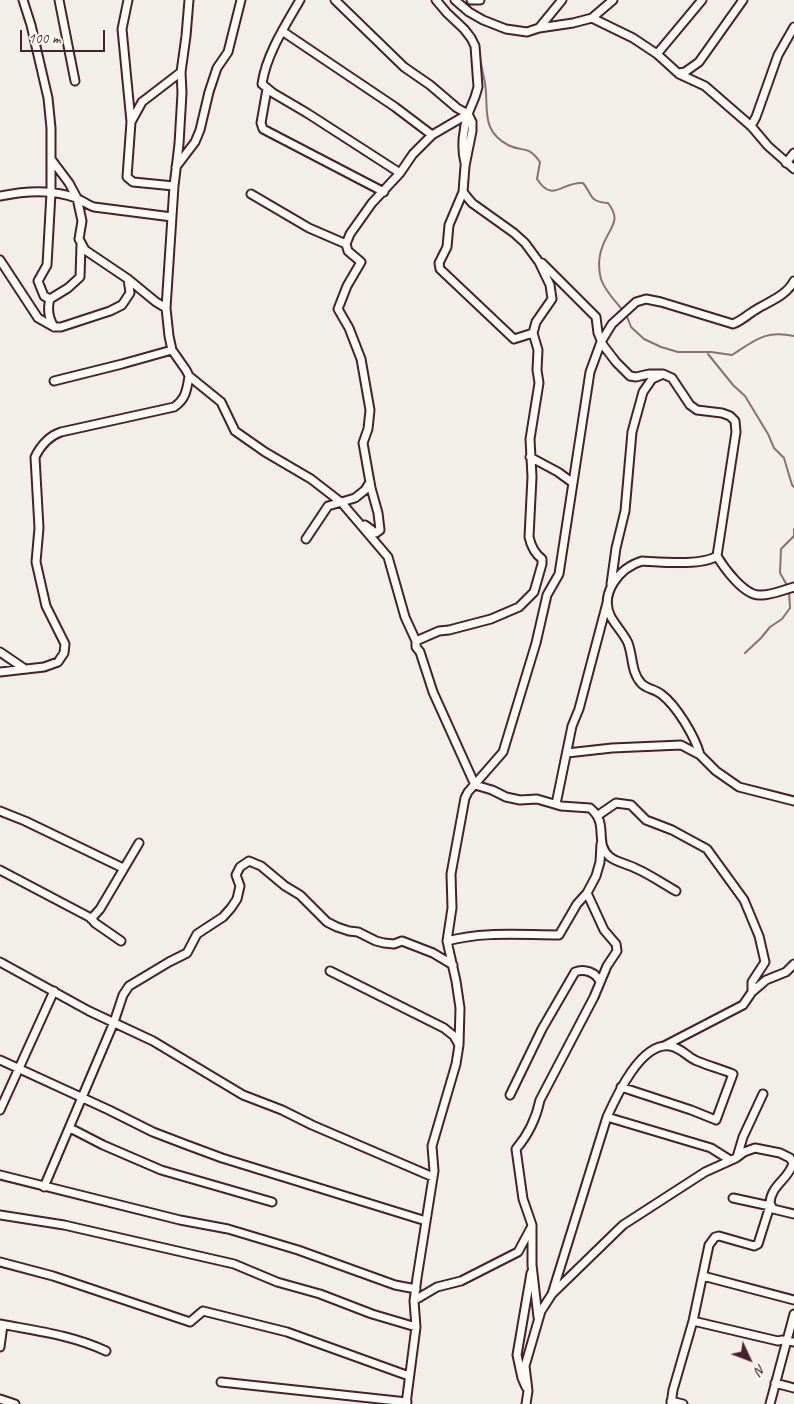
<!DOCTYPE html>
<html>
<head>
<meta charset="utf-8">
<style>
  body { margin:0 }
  #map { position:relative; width:794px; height:1404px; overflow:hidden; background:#f2efeb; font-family:Caveat,sans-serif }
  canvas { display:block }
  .north { position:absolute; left:724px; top:1334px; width:50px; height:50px; -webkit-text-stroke:4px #fdfcf7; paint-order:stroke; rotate:133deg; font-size:14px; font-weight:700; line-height:20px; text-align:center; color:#4a1f2b }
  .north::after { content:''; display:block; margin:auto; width:18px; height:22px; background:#4a1f2b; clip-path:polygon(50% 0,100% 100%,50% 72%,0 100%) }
  .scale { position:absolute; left:20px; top:30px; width:85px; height:22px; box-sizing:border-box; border:2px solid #4a1f2b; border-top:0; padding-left:6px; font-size:15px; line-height:18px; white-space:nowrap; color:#4a1f2b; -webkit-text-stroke:4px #fdfcf7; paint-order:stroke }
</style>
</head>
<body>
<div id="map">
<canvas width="794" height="1404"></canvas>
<div class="north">N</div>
<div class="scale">100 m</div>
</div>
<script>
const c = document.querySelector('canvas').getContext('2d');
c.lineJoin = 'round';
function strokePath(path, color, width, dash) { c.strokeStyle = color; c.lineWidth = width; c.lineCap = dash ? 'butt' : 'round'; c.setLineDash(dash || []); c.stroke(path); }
strokePath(new Path2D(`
  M 480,56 C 481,66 483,73 485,83 C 489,108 480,130 508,145 C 524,153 527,144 540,162 L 537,179 C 553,204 562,181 583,183 C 593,195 589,202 608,203 C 622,221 610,227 603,245 C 599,255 598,268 601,279 C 606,293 615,300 623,311
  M 626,314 L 631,327 L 644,339 L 661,347 L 678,352 L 711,352 L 732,355 C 756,340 764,330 794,336
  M 708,354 L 733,385 L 745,396 L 768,434 L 774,448 L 784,458 L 792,485 L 794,487
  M 788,587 L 780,573 L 781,549 L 794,536 L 794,529
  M 745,653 L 761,638 L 770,627 L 782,619 L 790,608 L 789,591`), '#8b6f75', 2);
const minor = new Path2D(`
  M 23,0 L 31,25 L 48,98 L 51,128 L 51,159 L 69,183 L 77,198 L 82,221 L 79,239 L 85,250 L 128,279 L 156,302 L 166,308 L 169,336 L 172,350 L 186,370 L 189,376 L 221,402 L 235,431 L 265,452 L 311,479 L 342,503 L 388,557 L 405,617 L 416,641 L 416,647 L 420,652 L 433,692 L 475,785 L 492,790 L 506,797 L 520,800 L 537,799 L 561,806 L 590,808 C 610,824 593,843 610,857 C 616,862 627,864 635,868 C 649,874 662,883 676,891
  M 59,0 L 75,81
  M 128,0 L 122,29 L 131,122 L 127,177 L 133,182 L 174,186
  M 300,0 C 286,24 266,55 262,84 L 273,93 L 307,113 L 400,173
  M 335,0 L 404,67 L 430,85 L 457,108 L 468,114 L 472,122 L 472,131 L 465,166 L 463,192 L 472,203 L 514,233 L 525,243 L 539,262 L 550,285 L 552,299 L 536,322 L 533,333 L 538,350 L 537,370 L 539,383 L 530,439 L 532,477 L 529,537 C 531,546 534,553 542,559 L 542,564 L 534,592 L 519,607 L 491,619 L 449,630 L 439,631 L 416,641
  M 455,0 L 469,12 L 483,20 L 506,29 L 527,32 L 539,28 L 573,23 L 592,18
  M 471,0 L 480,0
  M 613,0 L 592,18 L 633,38 L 657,54 L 702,0
  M 539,28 L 562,0
  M 282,31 L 395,107 L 432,135
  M 657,54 L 679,74 L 705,86 L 751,126 L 768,146 L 794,169
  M 679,73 L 685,72 L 699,62 L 743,0
  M 267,89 L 261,123 L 263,129 L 384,192
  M 131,122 L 142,102 L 181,72
  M 751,126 L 756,117 L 778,55 L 794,27
  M 465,163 C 461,148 463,129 468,114
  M 786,163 L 794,153
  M 176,167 L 195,142 L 200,130 L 209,92 L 217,68 L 228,52 L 241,0
  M 463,192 L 449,225 L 447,247 L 439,263 L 440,269 L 514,339 L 533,333
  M 251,194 L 309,228 L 346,244
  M 0,196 C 24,191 53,189 76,198 C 82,200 87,205 94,207 L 172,217
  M 0,260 L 38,318 L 54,327 L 61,327 L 110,311 L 122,305 L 130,293 L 128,279
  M 542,263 L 596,317 L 598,333 L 603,345 L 616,362 L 630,376 L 636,377 L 649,374 L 663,374 L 672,378 L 690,405 L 697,410 L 722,413 L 730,416 L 735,421 L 736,432 L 717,556 C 702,566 661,562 642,561 C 619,568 599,594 611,617 C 616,626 624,634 628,643 C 633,656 631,672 641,683 C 646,689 655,689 661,694 C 676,705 695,736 700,755
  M 50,299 L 44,296 L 38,281 L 47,265 L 51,193 L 51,159
  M 166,308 L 174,186 L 179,144 L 182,93 L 181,72 L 186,36 L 189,0
  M 54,327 C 48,317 47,309 50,299 L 68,288 L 80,277 L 81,245
  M 54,381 L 122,364 L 172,350
  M 530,457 L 558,472 L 573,483
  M 365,525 L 376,533 L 380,530 L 378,513 L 371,488 L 363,443 L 368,429 L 370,410 L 361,359 L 349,328 L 338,309 L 347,286 L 361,262 L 348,251 L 346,244 L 350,234 L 372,203 L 400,173 L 413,154 L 432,135 L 468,114 L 475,97 L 478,87 L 475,46 L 471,38 L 464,29 L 447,13 L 436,0
  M 306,539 L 328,506 L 355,498 L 365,490 L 370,482
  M 717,556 C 724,568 744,595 759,595 C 770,596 783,590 794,587
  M 611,584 L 616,548 L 625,511 L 632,432 L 643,392 L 652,379 L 661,375
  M 0,652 L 25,669
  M 0,672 L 44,667 L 58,662 L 64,653 L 65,644 L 46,606 L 36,562 L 39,528 L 35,457 C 41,445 49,436 61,432 L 174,407 C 186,399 187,389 189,376
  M 567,753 L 612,748 L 681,745 L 700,755 L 716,771 L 739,787 L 794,801
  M 556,804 L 572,726 L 579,709 L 607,603
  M 0,811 L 25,821 L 123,868
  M 597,816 L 616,803 L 631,805 L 646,820 L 672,830 L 707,849 L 744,900 L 759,936 L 765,962 L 752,982 L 752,992 L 743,1005 L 664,1046
  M 0,870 L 91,918 L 95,923 L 121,941
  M 91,919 L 100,909 L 139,843
  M 447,941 L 452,908 L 451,874 L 465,798 L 468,792 L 503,752 L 536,643 L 547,595 L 559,574 L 590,372 L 601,342 L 612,324 L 636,302 L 646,299 L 661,302 L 733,324 C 743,320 748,314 757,309 C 770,301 786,296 794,281
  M 0,962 L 89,1011 L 153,1041 L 243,1095 L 282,1110 L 312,1125 L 433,1177
  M 330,971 L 444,1028 L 454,1036 L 459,1045
  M 752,992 L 766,980 L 786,972 L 794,964
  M 0,1060 L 109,1110 L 153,1132 L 187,1145 L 222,1158 L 426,1221
  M 510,1095 L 542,1029 L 575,972 C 584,968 596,972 600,982
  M 0,1110 L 54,991
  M 607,1117 L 711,1148 L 730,1160
  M 70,1128 L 103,1145 L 161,1170 L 272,1202
  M 737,1157 L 743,1137 L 763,1094
  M 0,1175 L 180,1220 L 228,1229 L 298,1250 L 395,1285 L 416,1289
  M 44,1187 L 114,1022 L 123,995 L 129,986 L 169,962 L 187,953 L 197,934 L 223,917 L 231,908 L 237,899 L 240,886 L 236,875 L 240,867 L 249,861 L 261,866 L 285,886 L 300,895 L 327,922 L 337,927 L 349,931 L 358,932 L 376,941 L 384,943 L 394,944 L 402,941 L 433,953 L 453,965
  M 0,1215 L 64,1225 L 234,1264 L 277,1282 L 320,1294 L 372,1314 L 416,1327
  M 0,1262 L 53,1276 L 190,1322 L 203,1311 L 287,1332 L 409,1376
  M 703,1276 L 794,1300
  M 552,1294 L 607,1117 C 617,1095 641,1042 670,1046 C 682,1048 687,1057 697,1061 C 709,1066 721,1069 733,1074 L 716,1120 L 691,1110 L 621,1087
  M 415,1300 L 437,1287 L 461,1281 L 518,1252 L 532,1226
  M 538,1317 L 532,1265 L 532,1225 L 523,1199 L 516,1149 C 529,1134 536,1119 540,1100 L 594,997 L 607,966 L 617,951 L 616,944 L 604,930 L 587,893
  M 693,1321 L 778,1341 L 782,1340 L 794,1342
  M 0,1324 C 37,1331 72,1335 106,1351
  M 0,1347 L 3,1325
  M 221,1382 L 407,1402
  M 775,1383 L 794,1388
  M 526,1387 L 522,1378 L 517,1355 L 531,1273
  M 0,1399 L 15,1404
  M 671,1401 L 683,1404
  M 406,1404 L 416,1327 L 414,1301 L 417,1278 L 434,1171 L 432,1146 L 456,1064 L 459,1045 L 460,1008 L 456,981 L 447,941 C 484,931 521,935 559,935 L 577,904 L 587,893 L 596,876 L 600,862 L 601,844
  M 526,1404 L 528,1391 L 525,1366 L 541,1311 L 552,1294 L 623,1225 L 705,1172 L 736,1158 L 744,1152 L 755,1148 L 780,1153 L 790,1158 L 793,1163 C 789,1179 771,1185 770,1203 L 773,1209 L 794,1214
  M 671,1404 L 673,1390 L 693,1321 L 709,1245 L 715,1237 L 719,1236 L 754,1246 L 758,1244 L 770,1206 L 733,1198
  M 770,1404 L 794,1314`);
strokePath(minor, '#4a1f2b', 11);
strokePath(minor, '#fdfcf7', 7);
</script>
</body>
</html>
